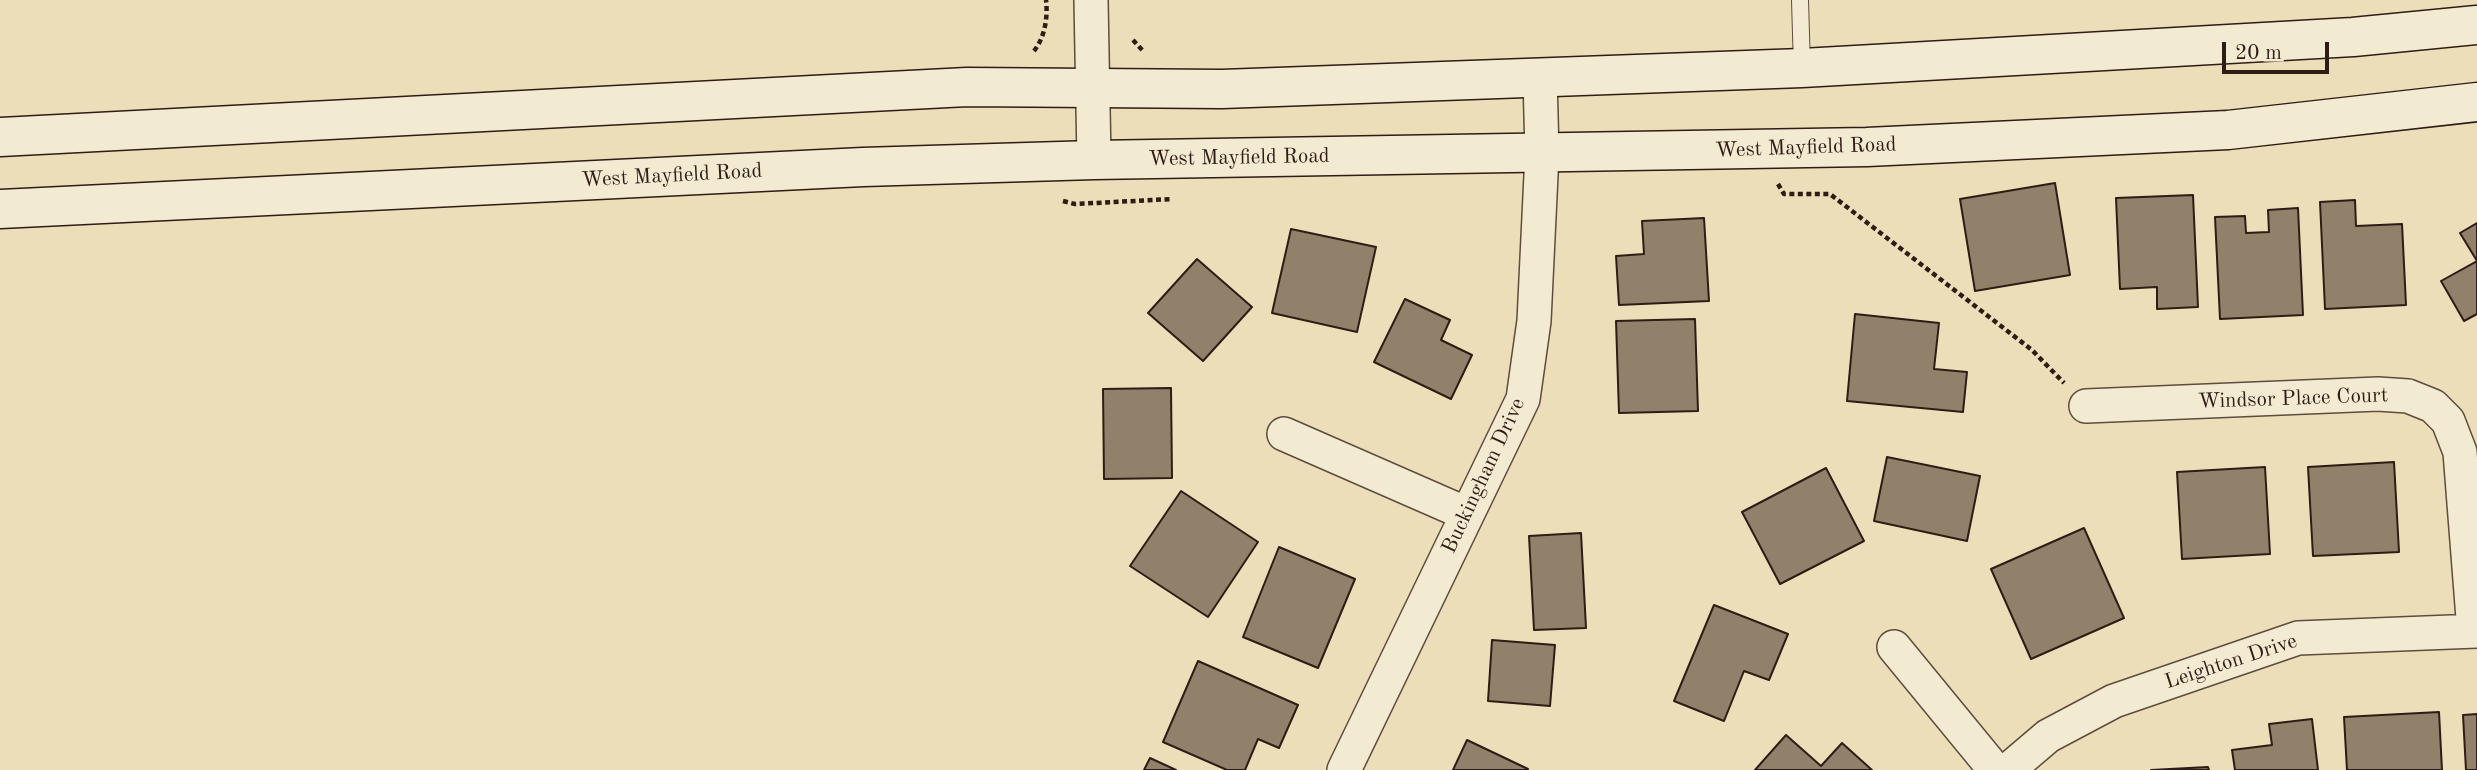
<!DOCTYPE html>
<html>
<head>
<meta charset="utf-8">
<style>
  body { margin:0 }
  #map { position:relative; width:2477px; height:770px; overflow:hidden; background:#ecdeb9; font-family:"Old Standard TT",serif }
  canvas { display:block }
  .scale { position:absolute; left:2222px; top:42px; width:107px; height:32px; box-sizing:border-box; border:4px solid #2e1c15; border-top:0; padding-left:9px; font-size:21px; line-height:24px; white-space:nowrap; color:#2e1c15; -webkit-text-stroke:5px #f3ead2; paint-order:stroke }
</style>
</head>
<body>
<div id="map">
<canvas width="2477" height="770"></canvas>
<div class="scale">20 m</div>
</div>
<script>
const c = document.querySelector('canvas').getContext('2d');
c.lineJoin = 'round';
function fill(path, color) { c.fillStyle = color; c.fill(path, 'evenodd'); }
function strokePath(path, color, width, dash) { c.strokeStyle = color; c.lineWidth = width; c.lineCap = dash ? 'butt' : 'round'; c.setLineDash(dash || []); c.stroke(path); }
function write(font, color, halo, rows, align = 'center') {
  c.font = font + ' "Old Standard TT",serif'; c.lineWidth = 5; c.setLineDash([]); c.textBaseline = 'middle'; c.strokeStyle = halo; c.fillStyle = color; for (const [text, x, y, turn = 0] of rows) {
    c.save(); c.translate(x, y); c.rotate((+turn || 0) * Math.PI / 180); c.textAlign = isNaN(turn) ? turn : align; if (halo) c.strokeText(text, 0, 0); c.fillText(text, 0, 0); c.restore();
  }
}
const building = new Path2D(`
  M 2055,183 L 2070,275 L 1975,291 L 1960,199 Z
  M 2193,195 L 2198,307 L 2157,309 L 2157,287 L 2120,289 L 2116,198 Z
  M 2355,200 L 2356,226 L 2402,224 L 2406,305 L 2325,309 L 2320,202 Z
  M 2298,208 L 2303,315 L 2220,319 L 2215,217 L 2245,216 L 2246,233 L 2269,232 L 2268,210 Z
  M 1704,218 L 1709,301 L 1619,305 L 1616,256 L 1644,254 L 1642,221 Z
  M 2477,223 L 2477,314 L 2464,321 L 2441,281 L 2477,261 L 2460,233 Z
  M 1291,229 L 1376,247 L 1357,332 L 1272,313 Z
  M 1197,259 L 1252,307 L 1203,361 L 1148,313 Z
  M 1405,299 L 1450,320 L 1441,340 L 1472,355 L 1451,399 L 1374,362 Z
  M 1855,314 L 1939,323 L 1934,369 L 1967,372 L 1963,412 L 1847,401 Z
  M 1695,319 L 1698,411 L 1619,413 L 1616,321 Z
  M 1171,388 L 1172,478 L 1104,479 L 1103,389 Z
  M 1887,457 L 1980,476 L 1967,541 L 1874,521 Z
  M 2394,462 L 2399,552 L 2313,556 L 2308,467 Z
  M 2265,467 L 2270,554 L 2182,559 L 2177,472 Z
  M 1826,468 L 1864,541 L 1780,584 L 1742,512 Z
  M 1181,491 L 1258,542 L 1208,617 L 1130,566 Z
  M 2084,528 L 2124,618 L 2031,659 L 1991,569 Z
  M 1581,533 L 1586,628 L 1534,630 L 1529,536 Z
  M 1279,547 L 1355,579 L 1318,668 L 1243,637 Z
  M 1714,605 L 1788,634 L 1769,680 L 1744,671 L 1724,721 L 1674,701 Z
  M 1492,640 L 1555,645 L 1550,706 L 1488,701 Z
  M 1198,661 L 1298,705 L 1279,748 L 1258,739 L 1245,770 L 1227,770 L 1163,742 Z
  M 2439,712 L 2442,770 L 2347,770 L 2344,717 Z
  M 2477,714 L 2477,770 L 2466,770 L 2463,715 Z
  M 2312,719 L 2318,770 L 2235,770 L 2232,750 L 2272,745 L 2269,724 Z
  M 1786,735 L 1821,766 L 1842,743 L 1872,770 L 1755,770 Z
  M 1467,740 L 1528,769 L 1527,770 L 1453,770 Z
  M 1150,758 L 1176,770 L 1144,770 Z
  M 2208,767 L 2209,770 L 2151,770 Z`);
fill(building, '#91816a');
strokePath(building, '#2e1c15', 2);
const lane = new Path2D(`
  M 1800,0 L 1802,68`);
const street = new Path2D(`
  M 1091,0 L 1094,160
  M 2086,406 L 2378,394 L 2408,396 L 2433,406 L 2448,421 L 2460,452 L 2474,631
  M 1284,434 L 1467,514
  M 1894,647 L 1995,770
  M 1344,770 L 1523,399 L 1534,321 L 1542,154 L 1540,77
  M 2008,770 L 2048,736 L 2114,701 L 2298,638 L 2477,631`);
const secondary = new Path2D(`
  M 0,137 L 967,87 L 1222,89 L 1802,68 L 2353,37 L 2477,25
  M 0,209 L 863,167 L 1094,160 L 1867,147 L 2228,130 L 2477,102`);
strokePath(lane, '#5e4c3e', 18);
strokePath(street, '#5e4c3e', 36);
strokePath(secondary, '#2e1c15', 41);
strokePath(new Path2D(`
  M 1133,40 L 1144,52
  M 1034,51 C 1045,37 1048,17 1046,0
  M 1778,184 L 1784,194 L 1830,194 L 2032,350 L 2064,383
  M 1063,201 L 1075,204 L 1173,199`), '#2e1c15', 4.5, [5, 3.5]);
strokePath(lane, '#f3ead2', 16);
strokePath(street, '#f3ead2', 33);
strokePath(secondary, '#f3ead2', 38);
write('21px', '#2e1c15', '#f3ead2', [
  ["West Mayfield Road",1806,148,-2],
  ["West Mayfield Road",1239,158,-1],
  ["West Mayfield Road",672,176,-3],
  ["Windsor Place Court",2293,399,-2],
  ["Buckingham Drive",1484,476,-65],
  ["Leighton Drive",2231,662,-18]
]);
</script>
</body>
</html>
